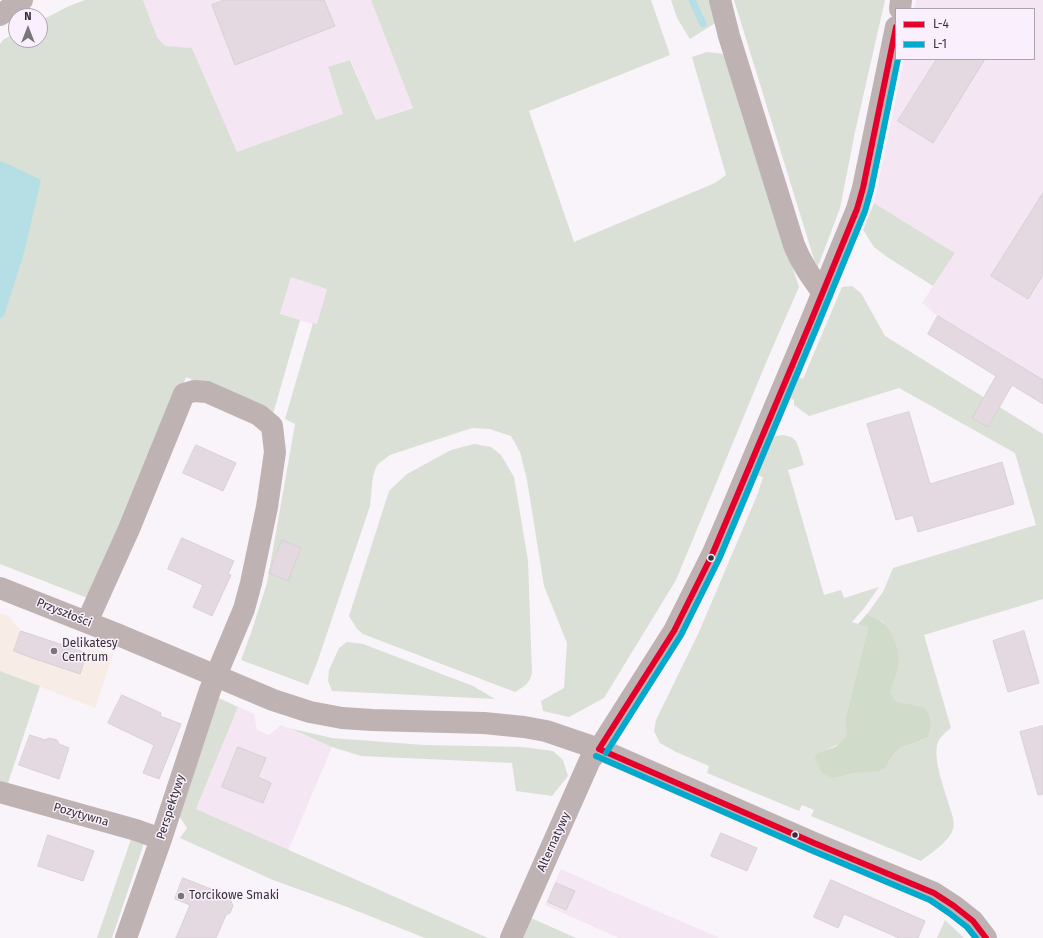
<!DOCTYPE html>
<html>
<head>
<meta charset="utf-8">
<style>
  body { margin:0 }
  #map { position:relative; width:1043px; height:938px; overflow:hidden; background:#f9f3fa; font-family:"Fira Sans",sans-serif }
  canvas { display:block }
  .legend { position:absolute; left:895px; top:8px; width:140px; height:52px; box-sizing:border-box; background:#faf0fd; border:1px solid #aba4ad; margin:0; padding:5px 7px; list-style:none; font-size:12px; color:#353136 }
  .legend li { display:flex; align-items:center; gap:8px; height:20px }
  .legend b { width:20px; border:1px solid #aba4ad }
  .north { position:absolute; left:8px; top:8px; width:40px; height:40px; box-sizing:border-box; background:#faf0fd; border:1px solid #aba4ad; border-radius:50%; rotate:0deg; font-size:11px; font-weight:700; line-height:16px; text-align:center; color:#353136 }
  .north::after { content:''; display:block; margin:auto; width:14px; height:18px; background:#7a757b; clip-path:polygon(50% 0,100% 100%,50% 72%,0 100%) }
</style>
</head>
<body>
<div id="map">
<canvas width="1043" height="938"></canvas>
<ul class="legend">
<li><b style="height:5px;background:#e4002b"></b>L-4</li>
<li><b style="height:5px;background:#00a9ce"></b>L-1</li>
</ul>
<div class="north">N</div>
</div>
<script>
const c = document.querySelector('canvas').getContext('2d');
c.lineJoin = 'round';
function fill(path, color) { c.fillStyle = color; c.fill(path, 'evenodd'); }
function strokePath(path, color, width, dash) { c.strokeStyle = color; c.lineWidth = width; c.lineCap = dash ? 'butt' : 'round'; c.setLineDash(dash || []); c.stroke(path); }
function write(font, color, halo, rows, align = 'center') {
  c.font = font + ' "Fira Sans",sans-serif'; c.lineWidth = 3; c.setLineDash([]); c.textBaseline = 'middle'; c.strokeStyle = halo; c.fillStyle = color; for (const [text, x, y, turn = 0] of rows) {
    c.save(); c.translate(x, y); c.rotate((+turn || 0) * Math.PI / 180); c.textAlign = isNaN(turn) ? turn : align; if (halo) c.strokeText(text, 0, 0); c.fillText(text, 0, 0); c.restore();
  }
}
fill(new Path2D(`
  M 0,613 L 9,616 L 21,631 L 87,653 L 89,646 L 113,654 L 95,708 L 0,671 Z`), '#f8ece6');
fill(new Path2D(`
  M 143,0 L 371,0 L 413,107 L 376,120 L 351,60 L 328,68 L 344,114 L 237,153 L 192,48 L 165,46 L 157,37 Z
  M 916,0 L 1043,0 L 1043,380 L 938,316 L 922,303 L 955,253 L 874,203 L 904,59 L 1034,59 L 1034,9 L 914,9 Z
  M 291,277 L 327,288 L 317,325 L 280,315 Z
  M 238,707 L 254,714 L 257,730 L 269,735 L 281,725 L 332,747 L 288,851 L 196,809 Z
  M 561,869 L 608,890 L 720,938 L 619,938 L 545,905 Z`), '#f4e6f2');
fill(new Path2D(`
  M 85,0 L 143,0 L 157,37 L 165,46 L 192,48 L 237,152 L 343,114 L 328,67 L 350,60 L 376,120 L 413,108 L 371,0 L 651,0 L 670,55 L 529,111 L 574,242 L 715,183 L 726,175 L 692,57 L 707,52 L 724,54 L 799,287 L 768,358 L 676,580 L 604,698 L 569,717 L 543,711 L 541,701 L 564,688 L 567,643 L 544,586 L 527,480 L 520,452 L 511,436 L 490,429 L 472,428 L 390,455 L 377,465 L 373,476 L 370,506 L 317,663 L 308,685 L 241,660 L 251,633 L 267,583 L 295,424 L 285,419 L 313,323 L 317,324 L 327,289 L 291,277 L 280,314 L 300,320 L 273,414 L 186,377 L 163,437 L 90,599 L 0,564 L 0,44 L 4,39 L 16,33 L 16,40 L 40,40 L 40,21 L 69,6 Z
  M 671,0 L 711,0 L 717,22 L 690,39 L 677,18 Z
  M 734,0 L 885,0 L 855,132 L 840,208 L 817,269 Z
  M 874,203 L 955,253 L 933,286 L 887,257 L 874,247 L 863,230 Z
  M 852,286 L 861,293 L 885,336 L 1043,434 L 1043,599 L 924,635 L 951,728 C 946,732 941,736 938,742 C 932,758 945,791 950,808 C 952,815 955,822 953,829 C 950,841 930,854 921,861 L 811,816 L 814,810 L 802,805 L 799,811 L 707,773 L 709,766 L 676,752 L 660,743 L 654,731 L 656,720 L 699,632 L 758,493 L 763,477 L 756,475 L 771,440 L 776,436 L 783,435 L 791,437 L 796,441 L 798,446 L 804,465 L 788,470 L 824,595 L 841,590 L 844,598 L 879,587 L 865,607 L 852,622 L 868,627 L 845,720 C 846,724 848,729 847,733 C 844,743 831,748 823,751 L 833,778 L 844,776 L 855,773 L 886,767 L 891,758 L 900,748 L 912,744 L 928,737 L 923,707 C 913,705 890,704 890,691 C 890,689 891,687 892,684 L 883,622 L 867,614 L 883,592 L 893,568 L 1036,525 L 1015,453 L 899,388 L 809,416 L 794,405 L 794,400 L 789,398 L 798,377 L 803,379 L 842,287 Z
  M 474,444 L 491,447 L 501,455 L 514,477 L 528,561 L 532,673 C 529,685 524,686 515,692 L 363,634 L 357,629 L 349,616 L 389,491 L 407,474 L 451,450 Z
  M 347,642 L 363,644 L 473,686 L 495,699 L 332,691 L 328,681 L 329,670 L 339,648 Z
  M 0,671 L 40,686 L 8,783 L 0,781 Z
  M 219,698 L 238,707 L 196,809 L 488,938 L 425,938 L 342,905 L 273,880 L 180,838 L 187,828 L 177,813 Z
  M 289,728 L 332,738 L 424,745 L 523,747 L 553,751 L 563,760 L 568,776 L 552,796 L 516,791 L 512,763 L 361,756 L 332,747 Z
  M 131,839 L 144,843 L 112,938 L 97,938 Z
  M 531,918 L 576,938 L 522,938 Z
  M 945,920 L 964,938 L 937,938 Z`), '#dae0d6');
fill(new Path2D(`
  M 867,614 C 872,617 879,619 883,623 C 895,635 902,655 897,671 C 895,678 892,685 890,692 L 894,699 L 899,702 L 923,707 L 929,714 L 931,724 L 928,737 L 912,744 L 900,748 L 891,758 L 886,767 L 878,771 L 855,773 L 844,776 L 833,778 L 823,774 L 815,759 L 817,754 L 823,751 L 835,747 L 845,737 L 847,732 L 845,720 L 868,627 L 858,624 Z`), '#d0dbc9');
fill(new Path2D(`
  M 0,161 L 8,164 L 41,180 L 24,253 L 4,316 L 0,319 Z`), '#b6dee5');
strokePath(new Path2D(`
  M 692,0 L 703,24`), '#b6dee5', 7);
const building = new Path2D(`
  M 224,0 L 324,0 L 335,26 L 235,65 L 212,5 Z
  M 937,59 L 985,59 L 933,143 L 898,121 Z
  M 1043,193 L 1043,275 L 1028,299 L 991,276 Z
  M 938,316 L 1043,380 L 1043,404 L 1012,385 L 988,427 L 972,418 L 996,376 L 928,334 Z
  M 909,412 L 930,484 L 1002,462 L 1014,504 L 918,532 L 913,515 L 896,520 L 867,424 Z
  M 196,445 L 236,463 L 223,491 L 183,473 Z
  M 182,538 L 234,561 L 228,574 L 231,575 L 212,616 L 193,607 L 203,585 L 168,569 Z
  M 282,540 L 301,548 L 288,581 L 269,573 Z
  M 21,631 L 87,653 L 80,674 L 32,658 L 14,651 Z
  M 1024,631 L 1039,683 L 1008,692 L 993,641 Z
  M 122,695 L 161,713 L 160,716 L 181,724 L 159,779 L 143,773 L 154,745 L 108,723 Z
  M 1043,726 L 1043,794 L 1038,795 L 1020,732 Z
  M 30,735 L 45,740 L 49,738 L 57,740 L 59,744 L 69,748 L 59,779 L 19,765 Z
  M 238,747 L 266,758 L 258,777 L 271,783 L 263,803 L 222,787 Z
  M 721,833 L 757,848 L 747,871 L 711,856 Z
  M 48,835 L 94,851 L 83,881 L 38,866 Z
  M 183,878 L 229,896 L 233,906 L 230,913 L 226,915 L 216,938 L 176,938 L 190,905 L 175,899 Z
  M 831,880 L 925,921 L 918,938 L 899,938 L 844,914 L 838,928 L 814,917 Z
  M 556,883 L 575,891 L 566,910 L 548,902 Z`);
fill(building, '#e4d9e0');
strokePath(building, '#d7d1d6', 1);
strokePath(new Path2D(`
  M 720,0 L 729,36 L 794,245 C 801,263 811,277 823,293
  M 900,9 L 901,0
  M 0,15 L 22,0
  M 0,588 L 114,633 L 273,700 L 310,712 L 342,718 L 372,720 L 484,723 L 524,727 L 546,731 L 599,749 L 814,843 L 934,893 L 954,906 L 973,921 L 986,938
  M 87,622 L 129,529 L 184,394 L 194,391 L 207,392 L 259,415 L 272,426 L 275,452 L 267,507 L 251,583 L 244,609 L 210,690 L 161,839 L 126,938
  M 0,792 L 136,830 L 161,839
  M 511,938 L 590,760 L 599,749 L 674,631 L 712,555 L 728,518 L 811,321 L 857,209 L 863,188 L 896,27`), '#beb2b3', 22);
strokePath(new Path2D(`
  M 599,749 L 674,631 L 712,555 L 811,321 L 857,209 L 863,188 L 896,27
  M 599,749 L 814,843 L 934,893 L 954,906 L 973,921 L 986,938`), '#e4002b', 6);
strokePath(new Path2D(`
  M 606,753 L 681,635 L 719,559 L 818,324 L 865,211 L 871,190 L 898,59
  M 596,756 L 811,850 L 930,900 L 949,913 L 967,927 L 976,938`), '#00a9ce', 6);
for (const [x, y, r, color] of [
  [711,558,3.5,"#353136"],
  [54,651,4,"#7a757b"],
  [795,835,3.5,"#353136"],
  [181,896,4,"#7a757b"]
]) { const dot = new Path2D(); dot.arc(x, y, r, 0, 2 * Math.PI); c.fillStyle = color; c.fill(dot); strokePath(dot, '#faf0fd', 1.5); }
write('12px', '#353136', '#faf0fd', [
  ["Przyszłości",64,613,22],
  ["Perspektywy",171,807,-72],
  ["Pozytywna",81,815,16],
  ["Alternatywy",554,842,-66]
]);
write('12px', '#353136', '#faf0fd', [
  ["Delikatesy",62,644],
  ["Centrum",62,658],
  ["Torcikowe Smaki",189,896]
], 'left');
</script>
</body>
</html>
